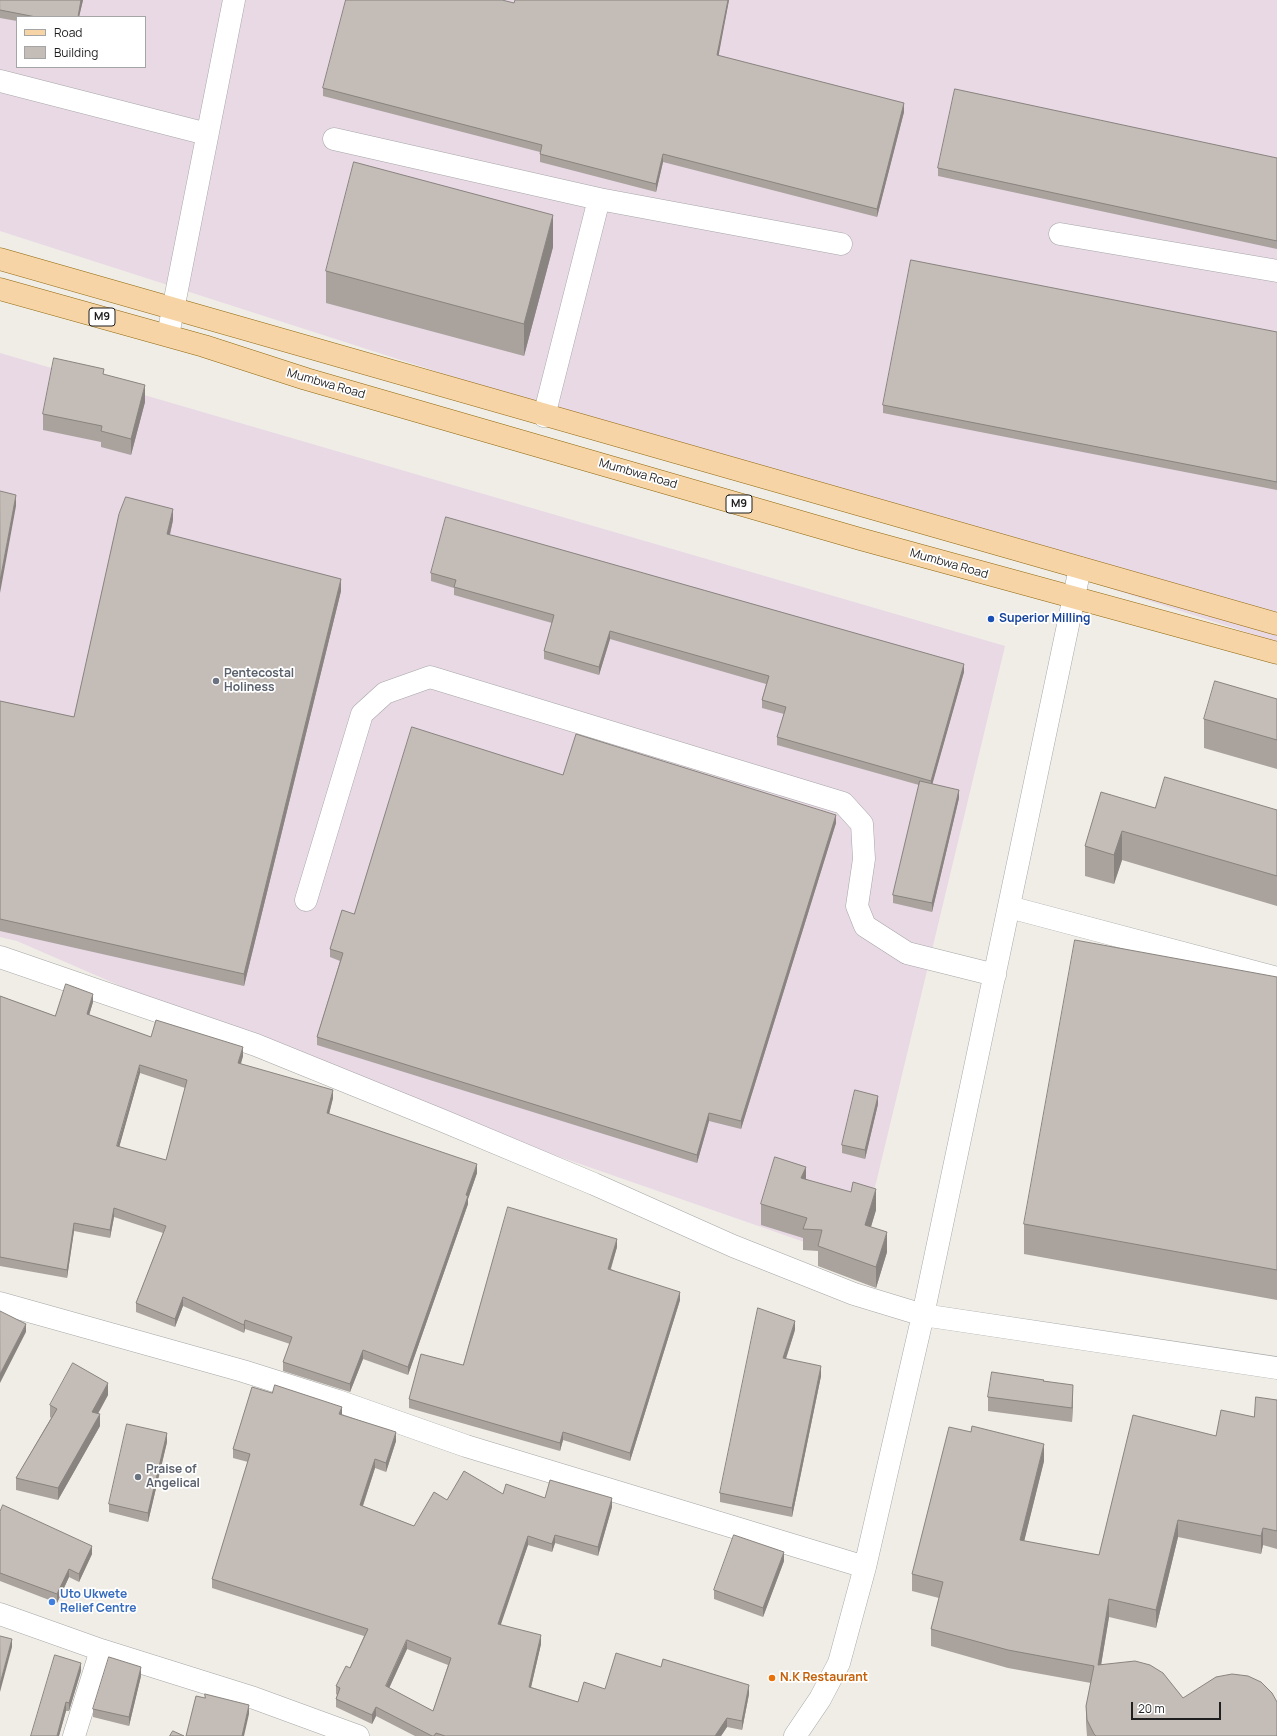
<!DOCTYPE html>
<html>
<head>
<meta charset="utf-8">
<style>
  body { margin:0 }
  #map { position:relative; width:1277px; height:1736px; overflow:hidden; background:#efede6; font-family:Manrope,sans-serif }
  canvas { display:block }
  .legend { position:absolute; left:16px; top:16px; width:130px; height:52px; box-sizing:border-box; background:#fff; border:1px solid #a5a5a5; margin:0; padding:5px 7px; list-style:none; font-size:12px; color:#1f1f1f }
  .legend li { display:flex; align-items:center; gap:8px; height:20px }
  .legend b { width:20px; border:1px solid #a5a5a5 }
  .scale { position:absolute; left:1131px; top:1702px; width:90px; height:18px; box-sizing:border-box; border:2px solid #1f1f1f; border-top:0; padding-left:5px; font-size:12px; line-height:14px; white-space:nowrap; color:#1f1f1f; -webkit-text-stroke:3px #fff; paint-order:stroke }
</style>
</head>
<body>
<div id="map">
<canvas width="1277" height="1736"></canvas>
<ul class="legend">
<li><b style="height:5px;background:#f6d4a5"></b>Road</li>
<li><b style="height:11px;background:#c4bcb6"></b>Building</li>
</ul>
<div class="scale">20 m</div>
</div>
<script>
const c = document.querySelector('canvas').getContext('2d');
c.lineJoin = 'round';
function fill(path, color) { c.fillStyle = color; c.fill(path, 'evenodd'); }
function strokePath(path, color, width, dash) { c.strokeStyle = color; c.lineWidth = width; c.lineCap = dash ? 'butt' : 'round'; c.setLineDash(dash || []); c.stroke(path); }
function write(font, color, halo, rows, align = 'center') {
  c.font = font + ' Manrope,sans-serif'; c.lineWidth = 3.5; c.setLineDash([]); c.textBaseline = 'middle'; c.strokeStyle = halo; c.fillStyle = color; for (const [text, x, y, turn = 0] of rows) {
    c.save(); c.translate(x, y); c.rotate((+turn || 0) * Math.PI / 180); c.textAlign = isNaN(turn) ? turn : align; if (halo) c.strokeText(text, 0, 0); c.fillText(text, 0, 0); c.restore();
  }
}
fill(new Path2D(`
  M 0,0 L 1277,0 L 1277,642 L 0,231 ZM 17,17 L 145,17 L 145,67 L 17,67 Z
  M 0,353 L 1005,646 L 869,1212 L 816,1246 L 330,1077 L 17,941 L 0,937 Z`), '#e8d9e5');
const minor = new Path2D(`
  M 0,81 L 207,134
  M 334,139 L 599,199 L 841,244
  M 1060,234 L 1277,271
  M 168,335 L 234,0
  M 544,416 L 599,199
  M 306,900 L 362,714 L 385,693 L 430,677 L 843,803 L 862,824 L 864,859 L 857,906 L 865,926 L 907,953 L 995,975
  M 1009,907 L 1277,978
  M 0,957 L 256,1045 L 441,1120 L 594,1184 L 733,1246 L 854,1294 L 923,1315 L 1277,1368
  M 0,1303 L 243,1371 L 338,1401 L 466,1446 L 865,1567
  M 0,1614 L 101,1650 L 254,1698 L 358,1736
  M 74,1736 L 101,1650
  M 795,1736 L 820,1699 L 839,1663 L 865,1567 L 923,1315 L 1080,568`);
const major = new Path2D(`
  M 0,259 L 1277,624
  M 0,289 L 204,346 L 306,379 L 860,539 L 1277,653`);
strokePath(minor, '#a6a6a6', 23);
strokePath(major, '#91660a', 23);
strokePath(minor, '#fff', 22);
strokePath(major, '#f6d4a5', 22);
fill(new Path2D(`
  M 0,0 L 83,0 L 79,17 L 17,17 L 17,21 L 0,18 Z
  M 729,0 L 718,56 L 904,112 L 877,217 L 663,162 L 656,192 L 540,162 L 540,152 L 323,96 L 323,88 L 514,3 Z
  M 1277,158 L 1277,249 L 938,176 L 938,168 Z
  M 553,247 L 524,356 L 326,303 L 326,271 Z
  M 1277,332 L 1277,490 L 883,413 L 883,405 Z
  M 104,375 L 145,402 L 131,455 L 101,447 L 101,442 L 43,430 L 43,414 Z
  M 173,520 L 170,535 L 341,591 L 244,986 L 0,931 L 0,701 L 74,717 Z
  M 431,573 L 964,672 L 932,784 L 959,798 L 932,912 L 893,903 L 893,895 L 919,785 L 777,745 L 777,737 L 784,714 L 762,708 L 762,700 L 766,684 L 610,639 L 599,675 L 544,659 L 544,651 L 552,623 L 454,595 L 454,588 L 431,581 Z
  M 1277,699 L 1277,769 L 1204,748 L 1204,719 Z
  M 563,775 L 836,823 L 741,1129 L 709,1121 L 697,1163 L 317,1045 L 317,1037 L 340,961 L 330,957 L 330,949 L 354,914 Z
  M 1155,808 L 1277,810 L 1277,906 L 1122,860 L 1114,884 L 1085,876 L 1085,846 Z
  M 1277,977 L 1277,1300 L 1024,1254 L 1024,1224 Z
  M 0,996 L 55,1016 L 93,1002 L 89,1015 L 151,1037 L 243,1056 L 241,1064 L 333,1098 L 329,1114 L 477,1173 L 468,1199 L 468,1204 L 408,1375 L 363,1359 L 350,1392 L 283,1371 L 283,1362 L 290,1344 L 245,1329 L 244,1333 L 183,1306 L 175,1327 L 136,1312 L 136,1303 L 163,1233 L 114,1217 L 110,1238 L 74,1231 L 67,1278 L 0,1266 ZM 140,1073 L 185,1088 L 166,1160 L 119,1147 Z
  M 878,1104 L 865,1159 L 842,1153 L 842,1145 Z
  M 806,1179 L 876,1210 L 871,1227 L 887,1252 L 876,1288 L 818,1266 L 818,1251 L 803,1250 L 803,1238 L 761,1225 L 761,1204 Z
  M 617,1247 L 611,1269 L 680,1300 L 630,1461 L 563,1440 L 560,1451 L 409,1408 L 409,1399 L 463,1365 Z
  M 795,1330 L 786,1359 L 821,1376 L 792,1517 L 720,1502 L 720,1493 Z
  M 1044,1381 L 1073,1399 L 1072,1422 L 988,1411 L 988,1397 Z
  M 272,1393 L 342,1415 L 396,1441 L 386,1472 L 375,1468 L 363,1506 L 414,1526 L 447,1500 L 503,1494 L 545,1498 L 612,1507 L 598,1556 L 555,1543 L 552,1552 L 528,1545 L 500,1625 L 541,1644 L 531,1687 L 578,1702 L 605,1689 L 749,1694 L 742,1730 L 727,1727 L 721,1736 L 415,1736 L 376,1716 L 372,1724 L 336,1707 L 336,1699 L 337,1695 L 336,1694 L 336,1686 L 350,1668 L 364,1636 L 212,1588 L 212,1579 L 248,1462 L 233,1458 L 233,1449 ZM 407,1649 L 448,1665 L 433,1711 L 389,1688 Z
  M 108,1395 L 98,1414 L 100,1426 L 58,1500 L 16,1490 L 16,1478 L 51,1418 L 50,1417 L 50,1405 Z
  M 1277,1400 L 1277,1549 L 1263,1545 L 1261,1554 L 1178,1537 L 1156,1628 L 1109,1617 L 1101,1665 L 1277,1736 L 1087,1736 L 1086,1723 L 1086,1706 L 1091,1683 L 1008,1668 L 931,1646 L 931,1629 L 939,1598 L 912,1591 L 912,1574 L 971,1432 L 1044,1461 L 1024,1541 L 1099,1555 L 1216,1436 L 1254,1417 Z
  M 167,1442 L 148,1522 L 109,1512 L 109,1504 Z
  M 0,1512 L 92,1554 L 79,1582 L 69,1577 L 57,1603 L 0,1581 Z
  M 784,1561 L 763,1617 L 714,1599 L 714,1590 Z
  M 81,1671 L 69,1711 L 66,1711 L 59,1736 L 31,1736 Z
  M 141,1676 L 129,1726 L 93,1717 L 93,1709 Z`), '#a9a29d');
fill(new Path2D(`
  M 81,0 L 83,0 L 79,17 L 78,17 Z
  M 728,0 L 729,0 L 717,64 L 717,55 Z
  M 904,103 L 904,112 L 877,217 L 877,209 Z
  M 663,154 L 663,162 L 656,192 L 656,184 Z
  M 553,215 L 553,247 L 524,356 L 524,324 Z
  M 145,385 L 145,402 L 131,455 L 131,439 Z
  M 16,495 L 16,506 L 0,593 L 0,581 Z
  M 173,509 L 173,520 L 167,546 L 167,534 Z
  M 341,579 L 341,591 L 244,986 L 244,974 Z
  M 610,631 L 610,639 L 599,675 L 599,667 Z
  M 964,664 L 964,672 L 931,789 L 931,781 Z
  M 959,790 L 959,798 L 932,912 L 932,903 Z
  M 836,815 L 836,823 L 741,1129 L 741,1121 Z
  M 1122,831 L 1122,860 L 1114,884 L 1114,855 Z
  M 93,994 L 93,1002 L 87,1022 L 87,1014 Z
  M 243,1047 L 243,1056 L 238,1072 L 238,1063 Z
  M 140,1065 L 140,1073 L 117,1155 L 117,1146 Z
  M 333,1090 L 333,1098 L 327,1122 L 327,1113 Z
  M 878,1096 L 878,1104 L 865,1159 L 865,1150 Z
  M 709,1113 L 709,1121 L 697,1163 L 697,1155 Z
  M 477,1164 L 477,1173 L 468,1199 L 468,1204 L 408,1375 L 408,1367 Z
  M 806,1167 L 806,1187 L 801,1178 Z
  M 876,1189 L 876,1210 L 865,1246 L 865,1225 Z
  M 114,1208 L 114,1217 L 110,1238 L 110,1230 Z
  M 74,1223 L 74,1231 L 67,1278 L 67,1270 Z
  M 887,1232 L 887,1252 L 876,1288 L 876,1267 Z
  M 617,1239 L 617,1247 L 608,1277 L 608,1269 Z
  M 680,1292 L 680,1300 L 630,1461 L 630,1453 Z
  M 183,1297 L 183,1306 L 175,1327 L 175,1319 Z
  M 245,1320 L 245,1329 L 244,1333 L 244,1325 Z
  M 795,1321 L 795,1330 L 783,1367 L 783,1358 Z
  M 26,1324 L 26,1332 L 0,1383 L 0,1374 Z
  M 363,1350 L 363,1359 L 350,1392 L 350,1384 Z
  M 821,1366 L 821,1376 L 792,1517 L 792,1508 Z
  M 108,1383 L 108,1395 L 92,1424 L 92,1412 Z
  M 1073,1385 L 1073,1399 L 1072,1422 L 1072,1408 Z
  M 342,1407 L 342,1416 L 339,1414 Z
  M 100,1414 L 100,1426 L 58,1500 L 58,1488 Z
  M 396,1432 L 396,1441 L 386,1472 L 386,1463 Z
  M 563,1432 L 563,1440 L 560,1451 L 560,1443 Z
  M 167,1433 L 167,1442 L 148,1522 L 148,1513 Z
  M 1044,1444 L 1044,1461 L 1020,1558 L 1020,1540 Z
  M 375,1459 L 375,1468 L 360,1514 L 360,1505 Z
  M 612,1498 L 612,1507 L 598,1556 L 598,1547 Z
  M 1178,1520 L 1178,1537 L 1156,1628 L 1156,1610 Z
  M 1263,1528 L 1263,1545 L 1261,1554 L 1261,1536 Z
  M 555,1535 L 555,1543 L 552,1552 L 552,1544 Z
  M 528,1536 L 528,1545 L 498,1633 L 498,1624 Z
  M 92,1546 L 92,1554 L 79,1582 L 79,1574 Z
  M 784,1552 L 784,1561 L 763,1617 L 763,1608 Z
  M 69,1569 L 69,1577 L 57,1603 L 57,1594 Z
  M 1109,1599 L 1109,1617 L 1098,1683 L 1098,1665 Z
  M 541,1635 L 541,1644 L 529,1696 L 529,1687 Z
  M 12,1639 L 12,1647 L 0,1692 L 0,1684 Z
  M 407,1640 L 407,1649 L 386,1695 L 386,1686 Z
  M 81,1663 L 81,1671 L 69,1711 L 69,1703 Z
  M 141,1667 L 141,1676 L 129,1726 L 129,1717 Z
  M 749,1685 L 749,1694 L 742,1730 L 742,1721 Z
  M 66,1702 L 66,1711 L 59,1736 L 57,1736 Z
  M 249,1705 L 249,1714 L 244,1736 L 242,1736 Z
  M 376,1707 L 376,1716 L 372,1724 L 372,1715 Z
  M 727,1718 L 727,1727 L 721,1736 L 715,1736 Z`), '#89847f');
const building = new Path2D(`
  M 0,0 L 81,0 L 78,17 L 36,17 L 0,10 Z
  M 346,0 L 502,0 L 514,3 L 515,0 L 728,0 L 717,55 L 904,103 L 877,209 L 663,154 L 656,184 L 540,154 L 542,145 L 323,88 Z
  M 955,89 L 1277,158 L 1277,241 L 938,168 Z
  M 354,162 L 553,215 L 524,324 L 326,271 Z
  M 911,260 L 1277,332 L 1277,482 L 883,405 Z
  M 54,358 L 104,369 L 103,374 L 145,385 L 131,439 L 101,431 L 102,426 L 43,414 Z
  M 0,491 L 16,495 L 0,581 Z
  M 126,497 L 173,509 L 167,534 L 341,579 L 244,974 L 0,919 L 0,701 L 74,717 L 119,514 Z
  M 446,517 L 964,664 L 931,781 L 777,737 L 786,707 L 762,700 L 769,676 L 610,631 L 599,667 L 544,651 L 554,615 L 454,587 L 456,580 L 431,573 Z
  M 1215,681 L 1277,699 L 1277,740 L 1204,719 Z
  M 412,727 L 563,775 L 576,734 L 836,815 L 741,1121 L 709,1113 L 697,1155 L 317,1037 L 343,953 L 330,949 L 342,910 L 354,914 Z
  M 1165,777 L 1277,810 L 1277,876 L 1122,831 L 1114,855 L 1085,846 L 1101,792 L 1155,808 Z
  M 920,781 L 959,790 L 932,903 L 893,895 Z
  M 1075,940 L 1277,977 L 1277,1270 L 1024,1224 Z
  M 66,984 L 93,994 L 87,1014 L 151,1037 L 156,1020 L 243,1047 L 238,1063 L 333,1090 L 327,1113 L 477,1164 L 466,1195 L 468,1196 L 408,1367 L 363,1350 L 350,1384 L 283,1362 L 292,1337 L 245,1320 L 244,1325 L 183,1297 L 175,1319 L 136,1303 L 166,1226 L 114,1208 L 110,1230 L 74,1223 L 67,1270 L 0,1257 L 0,996 L 55,1016 ZM 140,1065 L 187,1080 L 166,1160 L 117,1146 Z
  M 855,1090 L 878,1096 L 865,1150 L 842,1145 Z
  M 775,1157 L 806,1167 L 801,1178 L 851,1192 L 853,1182 L 876,1189 L 865,1225 L 887,1232 L 876,1267 L 818,1246 L 822,1230 L 803,1229 L 807,1218 L 761,1204 Z
  M 508,1207 L 617,1239 L 608,1269 L 680,1292 L 630,1453 L 563,1432 L 560,1443 L 409,1399 L 421,1354 L 463,1365 Z
  M 758,1308 L 795,1321 L 783,1358 L 821,1366 L 792,1508 L 720,1493 Z
  M 0,1311 L 26,1324 L 0,1374 Z
  M 73,1363 L 108,1383 L 92,1412 L 100,1414 L 58,1488 L 16,1478 L 57,1409 L 50,1405 Z
  M 992,1372 L 1044,1380 L 1043,1381 L 1073,1385 L 1072,1408 L 988,1397 Z
  M 275,1385 L 342,1407 L 339,1414 L 396,1432 L 386,1463 L 375,1459 L 360,1505 L 414,1526 L 434,1492 L 447,1500 L 464,1471 L 503,1494 L 506,1484 L 545,1498 L 550,1480 L 612,1498 L 598,1547 L 555,1535 L 552,1544 L 528,1536 L 498,1624 L 541,1635 L 529,1687 L 578,1702 L 584,1682 L 605,1689 L 616,1653 L 661,1667 L 663,1659 L 749,1685 L 742,1721 L 727,1718 L 715,1736 L 445,1736 L 436,1733 L 434,1736 L 432,1736 L 376,1707 L 372,1715 L 336,1699 L 340,1688 L 336,1686 L 346,1666 L 350,1668 L 368,1629 L 212,1579 L 250,1454 L 233,1449 L 252,1387 L 272,1393 ZM 407,1640 L 451,1658 L 433,1711 L 386,1686 Z
  M 1256,1397 L 1277,1400 L 1277,1531 L 1263,1528 L 1261,1536 L 1178,1520 L 1156,1610 L 1109,1599 L 1098,1665 L 1135,1661 L 1150,1665 L 1163,1673 L 1183,1698 L 1216,1677 L 1232,1674 L 1248,1676 L 1261,1682 L 1272,1693 L 1277,1702 L 1277,1736 L 1096,1736 L 1094,1734 L 1087,1720 L 1086,1706 L 1094,1666 L 1008,1650 L 931,1629 L 943,1582 L 912,1574 L 949,1427 L 971,1432 L 972,1426 L 1044,1444 L 1020,1540 L 1099,1555 L 1133,1415 L 1216,1436 L 1221,1410 L 1254,1417 Z
  M 127,1424 L 167,1433 L 148,1513 L 109,1504 Z
  M 3,1505 L 92,1546 L 79,1574 L 69,1569 L 57,1594 L 0,1573 L 0,1512 Z
  M 734,1535 L 784,1552 L 763,1608 L 714,1590 Z
  M 0,1636 L 12,1639 L 0,1684 Z
  M 55,1655 L 81,1663 L 69,1703 L 66,1702 L 57,1736 L 31,1736 Z
  M 109,1657 L 141,1667 L 129,1717 L 93,1709 Z
  M 205,1694 L 249,1705 L 242,1736 L 186,1736 L 196,1696 L 205,1698 Z
  M 173,1731 L 184,1736 L 170,1736 Z`);
fill(building, '#c4bcb6');
strokePath(building, '#89847f', 1);
for (const [x, y, r, color] of [
  [991,619,4,"#1a4fb4"],
  [216,681,4,"#6b7280"],
  [138,1477,4,"#6b7280"],
  [52,1602,4,"#3f7fe0"],
  [772,1678,4,"#e8710a"]
]) { const dot = new Path2D(); dot.arc(x, y, r, 0, 2 * Math.PI); c.fillStyle = color; c.fill(dot); strokePath(dot, '#fff', 1.5); }
for (const [x, y, w] of [
  [102,317,26],
  [739,504,26]
]) { const box = new Path2D(); box.roundRect(x - w / 2, y - 9, w, 18, 3); c.fillStyle = '#fff'; c.fill(box); strokePath(box, '#1f1f1f', 1); }
write('bold 11px', '#1f1f1f', null, [
  ["M9",102,317],
  ["M9",739,504]
]);
write('12px', '#1f1f1f', '#fff', [
  ["Mumbwa Road",326,384,16],
  ["Mumbwa Road",638,474,16],
  ["Mumbwa Road",949,564,16]
]);
write('bold 12px', '#164399', '#fff', [
  ["Superior Milling",999,619]
], 'left');
write('bold 12px', '#5b616d', '#fff', [
  ["Pentecostal",224,674],
  ["Holiness",224,688],
  ["Praise of",146,1470],
  ["Angelical",146,1484]
], 'left');
write('bold 12px', '#366cbe', '#fff', [
  ["Uto Ukwete",60,1595],
  ["Relief Centre",60,1609]
], 'left');
write('bold 12px', '#c56008', '#fff', [
  ["N.K Restaurant",780,1678]
], 'left');
</script>
</body>
</html>
